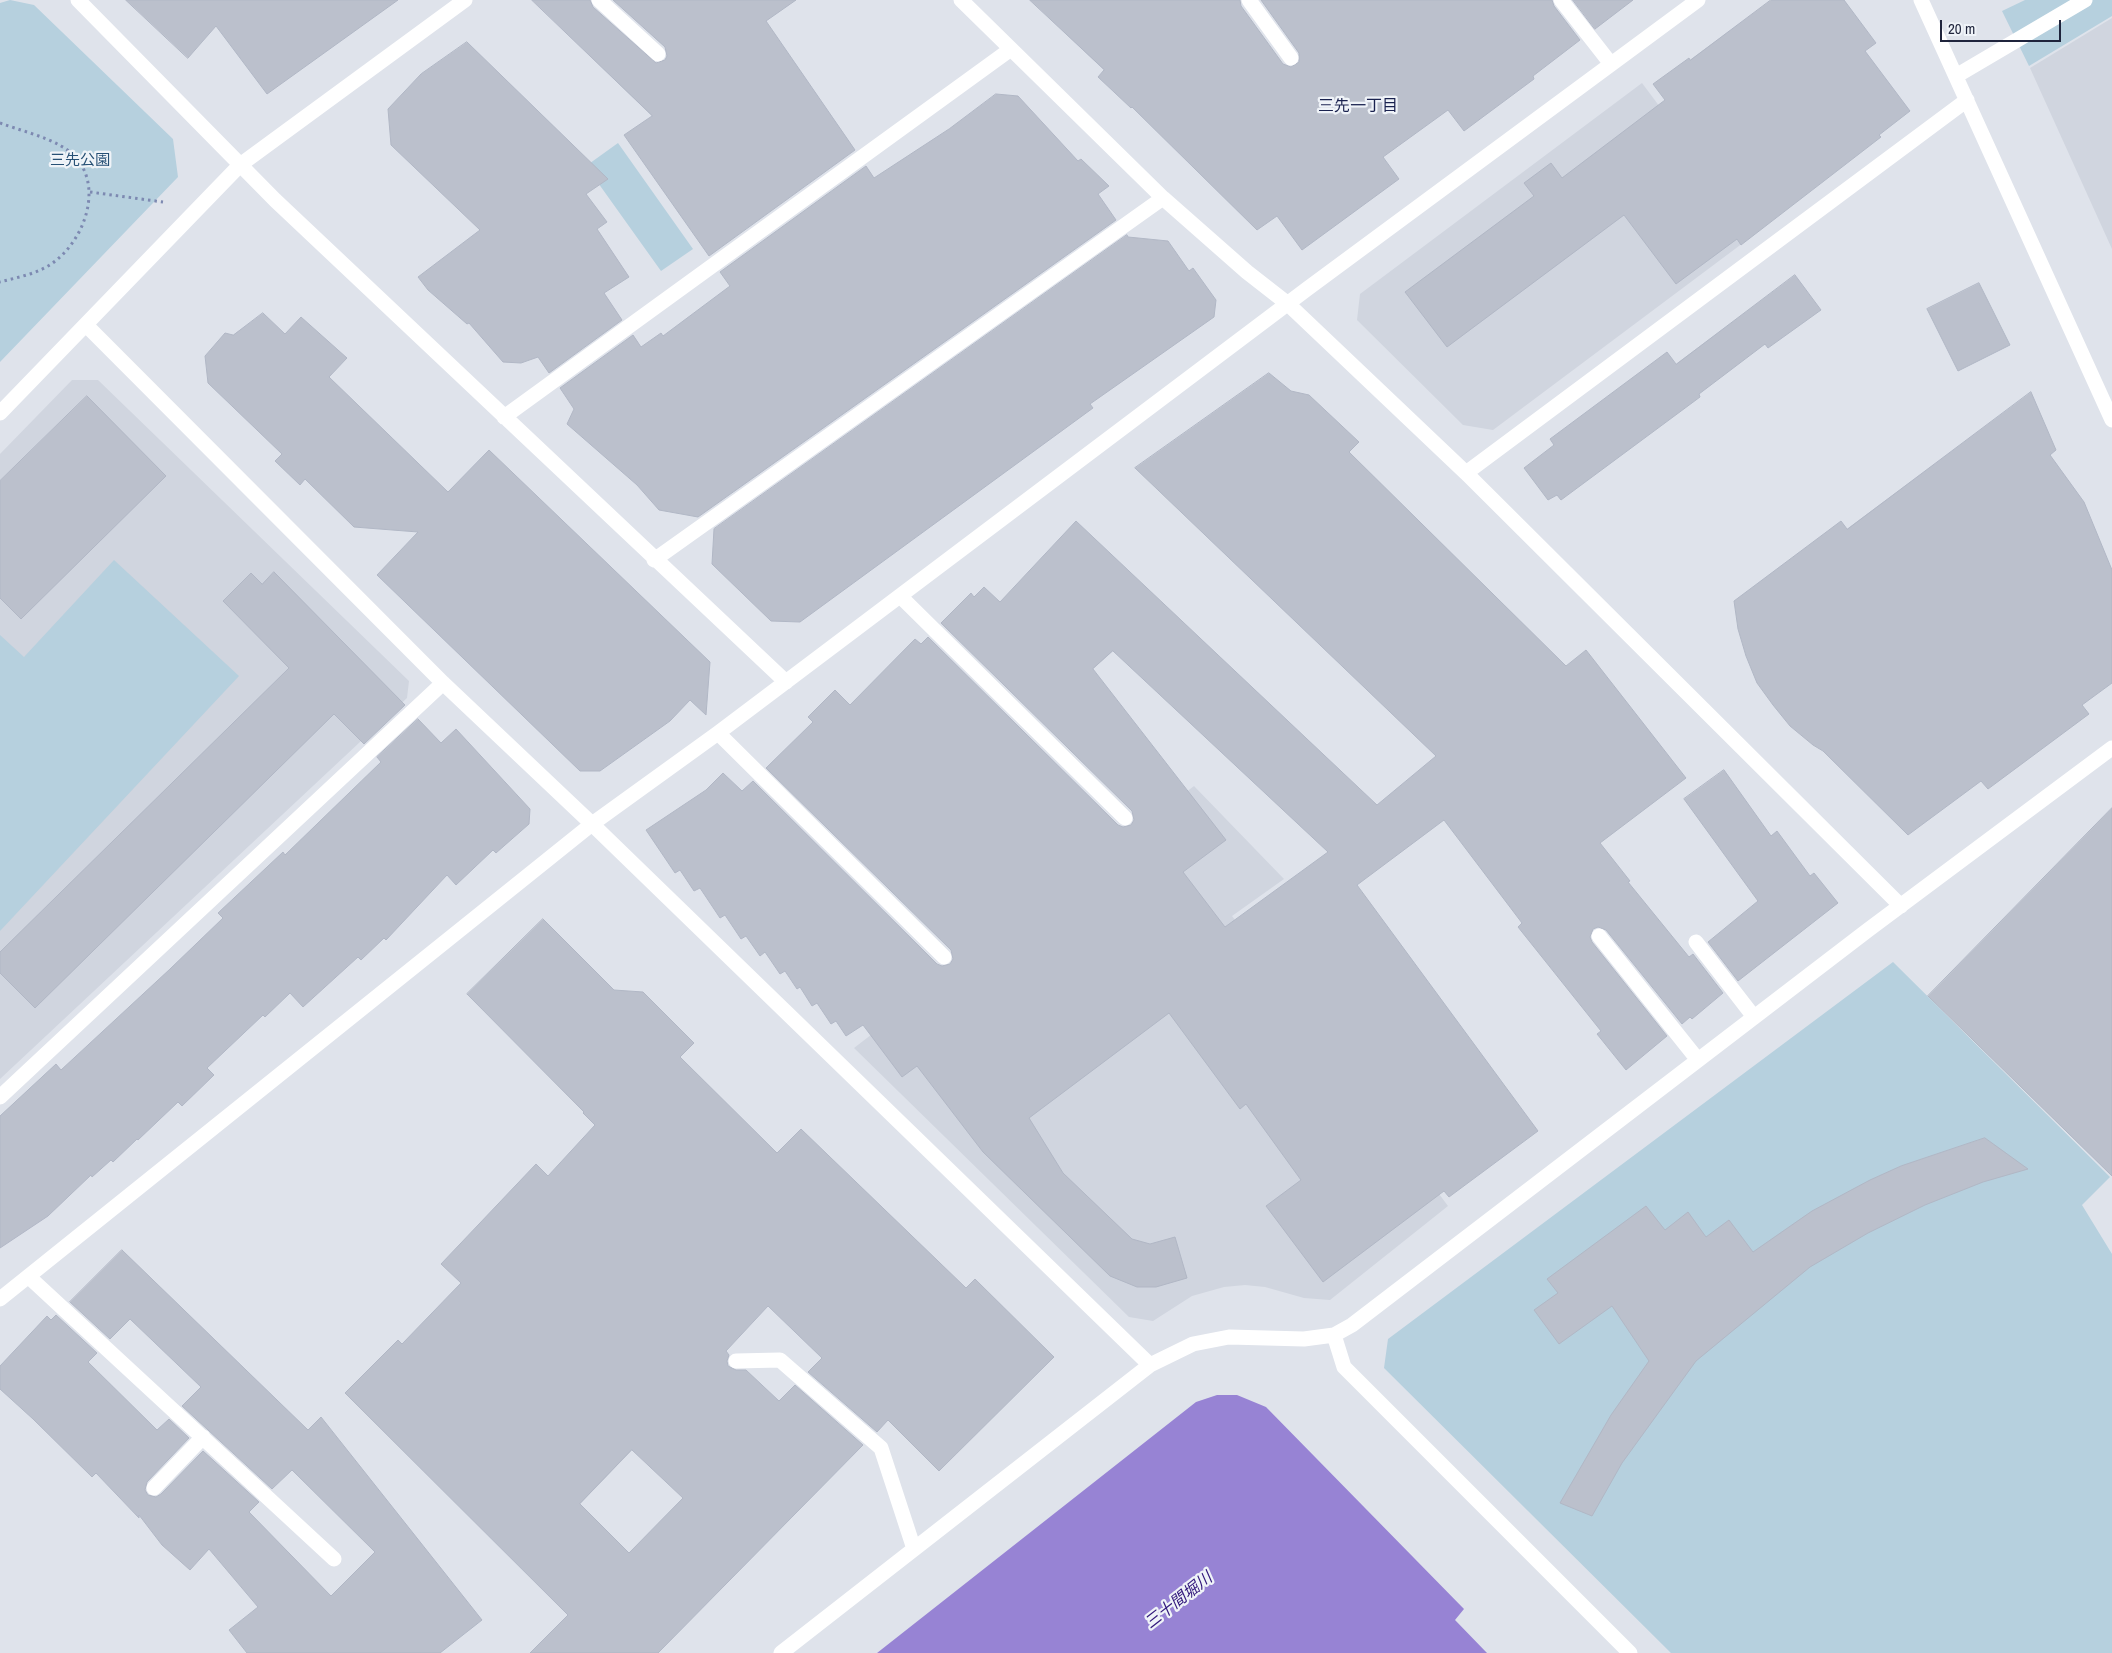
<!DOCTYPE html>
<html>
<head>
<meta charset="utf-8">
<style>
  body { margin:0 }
  #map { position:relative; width:2112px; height:1653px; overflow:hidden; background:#dfe3eb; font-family:"Archivo Narrow",sans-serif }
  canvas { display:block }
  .scale { position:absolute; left:1940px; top:20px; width:121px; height:22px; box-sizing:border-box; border:2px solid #1f243c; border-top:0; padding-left:6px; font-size:15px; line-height:18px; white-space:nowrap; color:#1f243c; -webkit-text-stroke:4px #eff3f8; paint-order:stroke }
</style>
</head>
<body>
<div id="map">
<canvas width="2112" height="1653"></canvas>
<div class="scale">20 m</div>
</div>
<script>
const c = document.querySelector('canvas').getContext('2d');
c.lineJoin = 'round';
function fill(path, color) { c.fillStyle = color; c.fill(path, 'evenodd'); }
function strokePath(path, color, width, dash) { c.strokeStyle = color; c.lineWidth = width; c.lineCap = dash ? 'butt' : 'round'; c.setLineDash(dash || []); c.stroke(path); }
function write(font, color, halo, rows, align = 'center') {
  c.font = font + ' "Archivo Narrow","Noto Sans JP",sans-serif'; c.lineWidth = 4.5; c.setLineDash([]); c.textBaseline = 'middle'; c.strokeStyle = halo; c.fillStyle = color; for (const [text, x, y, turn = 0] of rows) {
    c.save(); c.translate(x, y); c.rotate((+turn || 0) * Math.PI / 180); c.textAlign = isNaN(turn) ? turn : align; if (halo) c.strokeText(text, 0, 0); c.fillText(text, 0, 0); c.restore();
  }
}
fill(new Path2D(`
  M 2112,18 L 2112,249 L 2030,68 Z
  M 1642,83 L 1755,234 L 1493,430 L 1463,425 L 1357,320 L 1360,294 Z
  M 72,380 L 98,380 L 409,681 L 407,698 L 0,1079 L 0,454 Z
  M 1194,786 L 1284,879 L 1232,916 L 1448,1206 L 1330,1300 L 1304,1298 L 1265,1287 L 1245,1285 L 1224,1287 L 1192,1296 L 1153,1321 L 1129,1317 L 854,1048 Z`), '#d0d5df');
fill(new Path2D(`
  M 10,0 L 34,5 L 173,139 L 178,177 L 0,362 L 0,3 Z
  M 2025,0 L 2112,0 L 2112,16 L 2029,66 L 2002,11 Z
  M 618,143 L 693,249 L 661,271 L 586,166 Z
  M 114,560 L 239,676 L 0,931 L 0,635 L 24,657 Z
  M 1893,962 L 2110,1177 L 2082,1205 L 2112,1254 L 2112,1653 L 1671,1653 L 1384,1368 L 1388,1339 Z`), '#b6d0de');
fill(new Path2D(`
  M 1217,1395 L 1237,1395 L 1266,1407 L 1464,1609 L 1455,1620 L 1487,1653 L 877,1653 L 1196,1402 Z`), '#9783d4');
const building = new Path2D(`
  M 126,0 L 398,0 L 267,94 L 216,26 L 188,58 Z
  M 532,0 L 590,0 L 593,7 L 656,63 L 665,60 L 667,56 L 665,47 L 613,0 L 796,0 L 766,21 L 855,150 L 709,256 L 624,135 L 652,116 Z
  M 1030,0 L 1240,0 L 1241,6 L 1283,64 L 1291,67 L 1299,62 L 1299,53 L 1261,0 L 1552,0 L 1554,6 L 1580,40 L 1533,76 L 1534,79 L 1464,131 L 1448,110 L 1383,157 L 1399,179 L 1302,250 L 1277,216 L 1257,230 L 1132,107 L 1131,108 L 1098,77 L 1104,70 Z
  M 1573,0 L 1633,0 L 1595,29 Z
  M 1771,0 L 1844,0 L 1876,43 L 1865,51 L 1910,111 L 1879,135 L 1881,137 L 1741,245 L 1737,239 L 1676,284 L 1624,215 L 1447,347 L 1405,292 L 1534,196 L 1524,183 L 1551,163 L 1562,178 L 1665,100 L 1653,84 L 1689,58 L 1690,60 Z
  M 467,42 L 608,179 L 586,194 L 607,222 L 597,229 L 629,277 L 604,293 L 622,320 L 549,373 L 538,357 L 521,363 L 503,362 L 469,323 L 467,324 L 428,290 L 418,277 L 480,230 L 391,145 L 388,109 L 421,74 Z
  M 996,94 L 1018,96 L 1078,161 L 1081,159 L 1109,186 L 1098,194 L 1116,220 L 698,517 L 659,510 L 637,485 L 567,424 L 574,409 L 560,388 L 633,335 L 641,347 L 661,333 L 663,336 L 730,286 L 720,272 L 866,166 L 874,178 L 949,129 Z
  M 1127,235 L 1128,237 L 1168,241 L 1189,271 L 1193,268 L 1216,300 L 1214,317 L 1090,404 L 1093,408 L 800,622 L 771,621 L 712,564 L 714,529 Z
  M 1795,275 L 1821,310 L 1768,348 L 1765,344 L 1699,394 L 1700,397 L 1561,500 L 1557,495 L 1548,500 L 1524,468 L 1554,445 L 1550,439 L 1667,352 L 1676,364 Z
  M 1979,283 L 2010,345 L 1958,371 L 1927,309 Z
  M 263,313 L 285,334 L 301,317 L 347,358 L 329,377 L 448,492 L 489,450 L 710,662 L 706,715 L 690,700 L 670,721 L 600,771 L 580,771 L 377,575 L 418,532 L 354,527 L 305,479 L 300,485 L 275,461 L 282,454 L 208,383 L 205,356 L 225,333 L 233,335 Z
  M 1269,373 L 1291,391 L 1309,395 L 1359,442 L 1349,452 L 1566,666 L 1586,650 L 1686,778 L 1600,843 L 1630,881 L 1628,882 L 1689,957 L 1693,954 L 1723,993 L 1692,1019 L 1690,1017 L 1682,1024 L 1606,930 L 1598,927 L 1593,929 L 1590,937 L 1592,942 L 1667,1036 L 1626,1070 L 1597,1034 L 1601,1031 L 1518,927 L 1522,923 L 1444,820 L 1357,885 L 1538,1131 L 1449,1197 L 1444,1191 L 1323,1282 L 1266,1206 L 1301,1180 L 1246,1104 L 1240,1109 L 1169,1013 L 1029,1118 L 1063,1173 L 1132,1239 L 1150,1244 L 1175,1237 L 1187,1278 L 1156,1287 L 1137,1287 L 1110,1276 L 983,1152 L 917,1066 L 902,1077 L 863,1025 L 846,1036 L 836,1021 L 831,1024 L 817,1003 L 812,1006 L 800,987 L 797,989 L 785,971 L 780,974 L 765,952 L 760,956 L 746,936 L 741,939 L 725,915 L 720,918 L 700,888 L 694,891 L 680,870 L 675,873 L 646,830 L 706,790 L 723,773 L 742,791 L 753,781 L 937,964 L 942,966 L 950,964 L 953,959 L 951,950 L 766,768 L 813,722 L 808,717 L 835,690 L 850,705 L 915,639 L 921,644 L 928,637 L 1118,825 L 1123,827 L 1131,825 L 1134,820 L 1132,811 L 941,623 L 971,593 L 974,597 L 984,587 L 1000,602 L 1076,521 L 1377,805 L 1436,756 L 1135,468 ZM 1113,651 L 1328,852 L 1225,927 L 1183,872 L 1226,840 L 1093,669 Z
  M 2031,392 L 2056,450 L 2050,455 L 2084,502 L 2112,570 L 2112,683 L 2082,705 L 2089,714 L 1988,789 L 1981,781 L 1908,835 L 1823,751 L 1813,745 L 1790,726 L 1773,705 L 1757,683 L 1746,656 L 1738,629 L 1734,601 L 1841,521 L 1847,529 Z
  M 87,396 L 166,476 L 21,619 L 0,598 L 0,481 Z
  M 274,572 L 405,705 L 364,744 L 334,714 L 35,1008 L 0,973 L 0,952 L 289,668 L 223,601 L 251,573 L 262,584 Z
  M 418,719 L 441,743 L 456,729 L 530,809 L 529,824 L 496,853 L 493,850 L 456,885 L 447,875 L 386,940 L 384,938 L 361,960 L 358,957 L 303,1007 L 290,993 L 265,1017 L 263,1015 L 207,1068 L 214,1075 L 182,1106 L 178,1102 L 138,1140 L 137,1139 L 113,1162 L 111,1160 L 92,1177 L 91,1175 L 48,1216 L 0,1248 L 0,1116 L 56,1064 L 61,1070 L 170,969 L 223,918 L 218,913 L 283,852 L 285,855 L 381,762 L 377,757 Z
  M 1724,770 L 1771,836 L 1777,831 L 1810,876 L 1814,873 L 1838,903 L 1738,981 L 1708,942 L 1758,901 L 1684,799 Z
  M 2112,808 L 2112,1176 L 1928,996 Z
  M 543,919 L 614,990 L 643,992 L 694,1043 L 680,1057 L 777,1153 L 801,1129 L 966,1288 L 975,1279 L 1054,1357 L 939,1471 L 888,1420 L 877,1432 L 808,1372 L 822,1358 L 768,1306 L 726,1351 L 729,1355 L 727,1361 L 728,1366 L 736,1370 L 746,1370 L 779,1401 L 795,1385 L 863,1445 L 658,1653 L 530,1653 L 568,1615 L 345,1393 L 398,1340 L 402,1344 L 461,1283 L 441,1264 L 536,1164 L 548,1176 L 595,1125 L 583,1113 L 584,1112 L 467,994 ZM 632,1450 L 683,1498 L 629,1553 L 580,1504 Z
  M 1985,1138 L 2028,1169 L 1983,1182 L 1925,1205 L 1868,1233 L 1810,1267 L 1696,1361 L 1622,1463 L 1592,1516 L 1560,1503 L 1611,1415 L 1649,1361 L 1612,1306 L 1559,1344 L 1534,1310 L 1558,1293 L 1547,1279 L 1646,1206 L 1665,1230 L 1688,1212 L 1706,1237 L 1729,1220 L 1753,1252 L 1812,1211 L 1870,1180 L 1901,1166 Z
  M 122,1250 L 308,1430 L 321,1417 L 482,1620 L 440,1653 L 247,1653 L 229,1630 L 258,1607 L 209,1549 L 190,1570 L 162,1545 L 139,1515 L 139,1518 L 96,1473 L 92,1477 L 33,1419 L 0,1389 L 0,1366 L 47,1316 L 51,1320 L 56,1315 L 97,1353 L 88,1362 L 157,1430 L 169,1419 L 189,1438 L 147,1482 L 145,1490 L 148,1495 L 156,1497 L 161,1494 L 203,1451 L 259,1502 L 249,1512 L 331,1596 L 375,1552 L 292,1470 L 272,1489 L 182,1406 L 201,1387 L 130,1319 L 110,1339 L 70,1302 Z`);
fill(building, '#bbc0cc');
strokePath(building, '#b1b7c5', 1);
strokePath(new Path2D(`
  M 0,123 C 19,130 44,136 61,146 C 108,172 89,236 54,262 C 38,274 18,277 0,282
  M 90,192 L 163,202`), '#7d89b1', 3, [2.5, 4]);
strokePath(new Path2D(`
  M 78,0 L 275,200 L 786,682
  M 599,0 L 658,54
  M 961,0 L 1163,198 L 1247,272 L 1288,304 L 1466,473 L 1901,906
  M 1249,0 L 1291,58
  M 1561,0 L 1611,64
  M 1921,0 L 2112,420
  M 1956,76 L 2085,0
  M 86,325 L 443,683 L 592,824 L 1150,1365
  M 0,413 L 240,165 L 465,0
  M 504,417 L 1011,49
  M 1466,473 L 1967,100
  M 654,560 L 1163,198
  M 900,596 L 1125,818
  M 718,733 L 944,957
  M 1599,936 L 1698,1060
  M 1696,942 L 1754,1017
  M 0,1097 L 443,683
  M 29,1277 L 334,1559
  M 0,1299 L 592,824 L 718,733 L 1307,289 L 1698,0
  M 1334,1335 L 1344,1367 L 1630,1653
  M 736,1361 L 780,1360 L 881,1448 L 914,1549
  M 154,1488 L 203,1437
  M 781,1653 L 1150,1365 L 1193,1344 L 1229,1337 L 1304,1339 L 1334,1335 L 1352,1325 L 1868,930 L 2112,748`), '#fff', 15);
write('15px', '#275075', '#eff3f8', [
  ["三先公園",80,161]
]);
write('16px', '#1a224f', '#eff3f8', [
  ["三先一丁目",1358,107]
]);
write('italic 16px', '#30167b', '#eff3f8', [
  ["三十間堀川",1179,1601,-38]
]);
</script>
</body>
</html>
